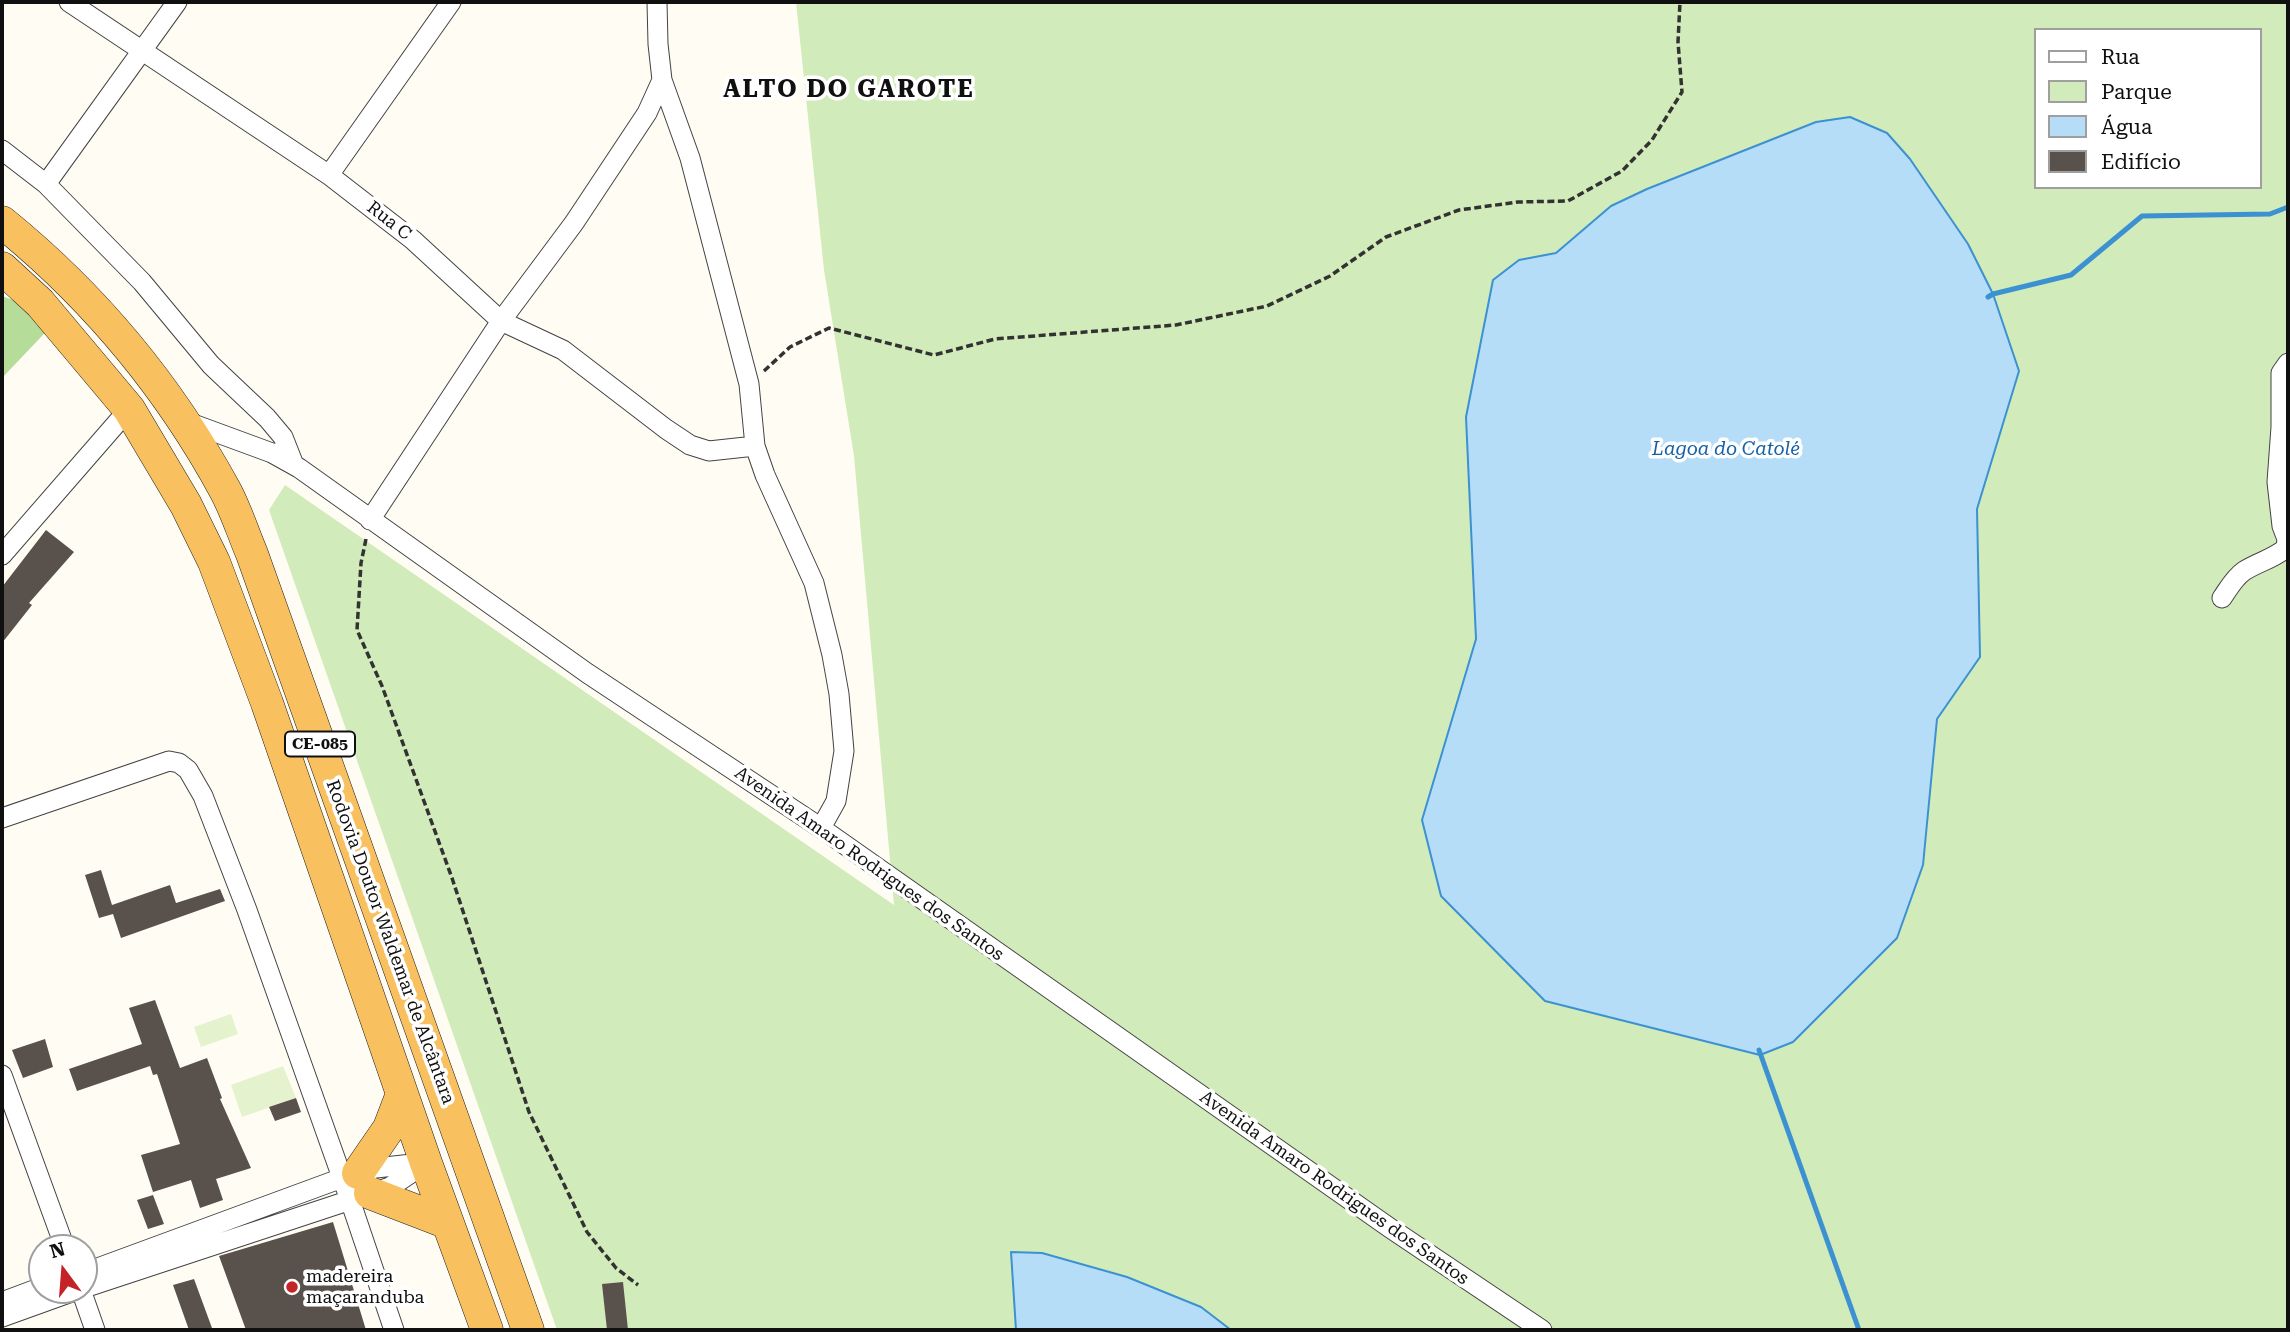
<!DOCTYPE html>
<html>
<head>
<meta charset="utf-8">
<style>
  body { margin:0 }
  #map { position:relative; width:2290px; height:1332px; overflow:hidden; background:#fffdf3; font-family:"Roboto Serif",serif }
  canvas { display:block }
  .frame { position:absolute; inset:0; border:4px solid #101010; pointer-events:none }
  .legend { position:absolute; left:2034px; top:28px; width:228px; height:161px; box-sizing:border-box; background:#fff; border:2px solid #9f9f9f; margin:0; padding:9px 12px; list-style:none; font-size:21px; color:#101010 }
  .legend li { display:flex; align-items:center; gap:14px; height:35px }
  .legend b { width:35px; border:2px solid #9f9f9f }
  .north { position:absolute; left:28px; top:1234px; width:70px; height:70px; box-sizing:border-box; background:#fff; border:2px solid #9f9f9f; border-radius:50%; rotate:344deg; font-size:19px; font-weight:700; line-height:28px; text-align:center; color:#101010 }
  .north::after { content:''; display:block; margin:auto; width:24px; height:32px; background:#c42327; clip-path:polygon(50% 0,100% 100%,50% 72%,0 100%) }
</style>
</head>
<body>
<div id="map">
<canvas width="2290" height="1332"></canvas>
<div class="frame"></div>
<ul class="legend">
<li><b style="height:9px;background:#fff"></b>Rua</li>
<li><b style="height:19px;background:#d2ebba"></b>Parque</li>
<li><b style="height:19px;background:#b6ddf8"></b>Água</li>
<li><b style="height:19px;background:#59514c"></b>Edifício</li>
</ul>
<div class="north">N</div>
</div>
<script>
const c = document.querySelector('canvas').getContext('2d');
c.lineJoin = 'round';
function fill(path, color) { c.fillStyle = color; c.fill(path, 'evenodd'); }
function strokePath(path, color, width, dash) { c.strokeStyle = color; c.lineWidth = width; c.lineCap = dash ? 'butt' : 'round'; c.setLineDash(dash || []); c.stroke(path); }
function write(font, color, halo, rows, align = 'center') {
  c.font = font + ' "Roboto Serif",serif'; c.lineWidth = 7; c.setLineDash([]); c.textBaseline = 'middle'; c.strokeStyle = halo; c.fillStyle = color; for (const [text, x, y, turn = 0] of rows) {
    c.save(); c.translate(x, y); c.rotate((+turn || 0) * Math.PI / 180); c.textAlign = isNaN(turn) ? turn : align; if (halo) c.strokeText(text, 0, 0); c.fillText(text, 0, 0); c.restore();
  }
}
fill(new Path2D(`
  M 796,2 L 2288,2 L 2288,1330 L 1231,1330 L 1201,1307 L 1011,1252 L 1016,1330 L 557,1330 L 269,510 L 285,485 L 894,905 L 854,456 L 824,270 ZM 2036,30 L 2260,30 L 2260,187 L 2036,187 ZM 1910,159 L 1968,244 L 1993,294 L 2019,371 L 1977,509 L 1980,657 L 1937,719 L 1923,865 L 1422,820 L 1476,639 L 1466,417 L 1519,260 L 1556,253 L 1611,206 Z`), '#d2ebba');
fill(new Path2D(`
  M 2,296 L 60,317 L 2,378 Z`), '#b6dc99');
fill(new Path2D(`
  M 231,1014 L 238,1034 L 201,1047 L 194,1027 Z
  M 283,1066 L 296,1098 L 242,1117 L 231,1085 Z`), '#e4f2cd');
const water = new Path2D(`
  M 1850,117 L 1887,133 L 1910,159 L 1968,244 L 1993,294 L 2019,371 L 1977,509 L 1980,657 L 1937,719 L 1923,865 L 1897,938 L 1793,1042 L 1760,1055 L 1545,1001 L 1441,896 L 1422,820 L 1476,639 L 1466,417 L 1493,280 L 1519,260 L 1556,253 L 1611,206 L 1647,189 L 1816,122 Z
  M 1011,1252 L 1042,1253 L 1127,1277 L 1201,1307 L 1231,1330 L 1016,1330 Z`);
fill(water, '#b6ddf8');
strokePath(water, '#3b91d1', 2);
strokePath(new Path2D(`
  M 1988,297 L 1993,294 L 2071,275 L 2142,216 L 2270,214 L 2288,207
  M 1759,1050 L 1859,1330`), '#3b91d1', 5);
fill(new Path2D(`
  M 46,530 L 74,552 L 29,603 L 32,605 L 2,643 L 2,587 Z
  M 101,870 L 112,905 L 170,885 L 176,903 L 220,889 L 225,901 L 121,938 L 113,914 L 99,918 L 85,875 Z
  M 155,1000 L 180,1068 L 207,1058 L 222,1098 L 220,1099 L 251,1168 L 216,1179 L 223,1200 L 200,1208 L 191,1180 L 153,1192 L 141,1155 L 180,1144 L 157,1074 L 153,1075 L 150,1066 L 77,1091 L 69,1069 L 142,1044 L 129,1008 Z
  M 45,1039 L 53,1067 L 23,1078 L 12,1050 Z
  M 296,1098 L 301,1112 L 275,1121 L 269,1107 Z
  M 153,1195 L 164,1224 L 148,1229 L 137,1200 Z
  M 333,1222 L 366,1330 L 246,1330 L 219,1256 Z
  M 194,1279 L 212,1328 L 203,1330 L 189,1330 L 173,1285 Z
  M 623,1282 L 628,1330 L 607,1330 L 602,1284 Z`), '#59514c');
const minor = new Path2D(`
  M 69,2 L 329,175 L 413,240 L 501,321 L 563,350 L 666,429 L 690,445 L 709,451 L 755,446
  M 657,2 L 658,44 L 662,80 L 690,158 L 749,384 L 755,446 L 765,475 L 814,583 L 832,655 L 839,694 L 844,751 L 836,801 L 821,828
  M 2,150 L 46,184 L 142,282 L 211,365 L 267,418 L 283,437 L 294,465
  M 329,175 L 451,2
  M 46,184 L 177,2
  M 185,421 L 272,453 L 299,468 L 587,673 L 821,828 L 1390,1228 L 1542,1330
  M 370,520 L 501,321 L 574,223 L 647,113 L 662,80
  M 2,555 L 129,409
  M 2222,598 C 2229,588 2234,578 2244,571 C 2258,562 2273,559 2286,548 L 2287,539 L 2282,526 L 2277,482 L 2281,427 L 2281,373 L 2288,363
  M 2,818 L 169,761 L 179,763 L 188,770 L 203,796 L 247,910 L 350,1200 L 394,1330
  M 2,1075 L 65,1248
  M 84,1273 L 342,1178 L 376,1168 L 421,1163
  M 84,1288 L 390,1187 L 426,1163
  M 81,1290 L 95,1330
  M 2,1302 L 42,1287
  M 2,1317 L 77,1290`);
const trunk = new Path2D(`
  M 2,222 C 93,296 169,387 225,490 C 236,510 243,533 252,554 L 528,1330
  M 2,268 L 40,303 L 129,409 L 186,505 L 214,562 L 267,703 L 426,1163 L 487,1330
  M 358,1173 L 389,1128 L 402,1094
  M 370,1193 L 448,1223`);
strokePath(minor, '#434343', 21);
strokePath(trunk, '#212121', 33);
strokePath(new Path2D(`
  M 764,371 L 790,347 L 829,328 L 934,355 L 995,339 L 1176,325 L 1267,306 L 1330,276 L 1386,237 L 1459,210 L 1518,202 L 1568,201 L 1622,171 L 1652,140 L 1682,92 L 1678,42 L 1680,2
  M 366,539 L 361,563 L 357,630 L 382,686 L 452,878 L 529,1112 L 587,1232 L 616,1268 L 638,1285`), '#323232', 3.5, [7, 3.5]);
strokePath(minor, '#fff', 19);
strokePath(trunk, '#f9c060', 32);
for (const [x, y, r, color] of [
  [292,1287,7,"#c42327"]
]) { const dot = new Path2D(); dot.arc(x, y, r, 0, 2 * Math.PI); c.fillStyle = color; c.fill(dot); strokePath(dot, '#fff', 2.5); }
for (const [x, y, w] of [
  [320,744,70]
]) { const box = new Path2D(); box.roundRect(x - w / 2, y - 12.5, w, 25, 5); c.fillStyle = '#fff'; c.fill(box); strokePath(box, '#101010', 2); }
write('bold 16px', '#101010', null, [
  ["CE-085",320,744]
]);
write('18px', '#101010', '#fff', [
  ["Rua C",389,221,38],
  ["Avenida Amaro Rodrigues dos Santos",869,864,35],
  ["Rodovia Doutor Waldemar de Alcântara",390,942,70],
  ["Avenida Amaro Rodrigues dos Santos",1334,1188,35]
]);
write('18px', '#101010', '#fff', [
  ["madereira",306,1277],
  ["maçaranduba",306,1298]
], 'left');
write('italic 19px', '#1562a6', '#fff', [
  ["Lagoa do Catolé",1726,449]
]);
c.letterSpacing = '2px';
write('bold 24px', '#101010', '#fff', [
  ["ALTO DO GAROTE",849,90]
]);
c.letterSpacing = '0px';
</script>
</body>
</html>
